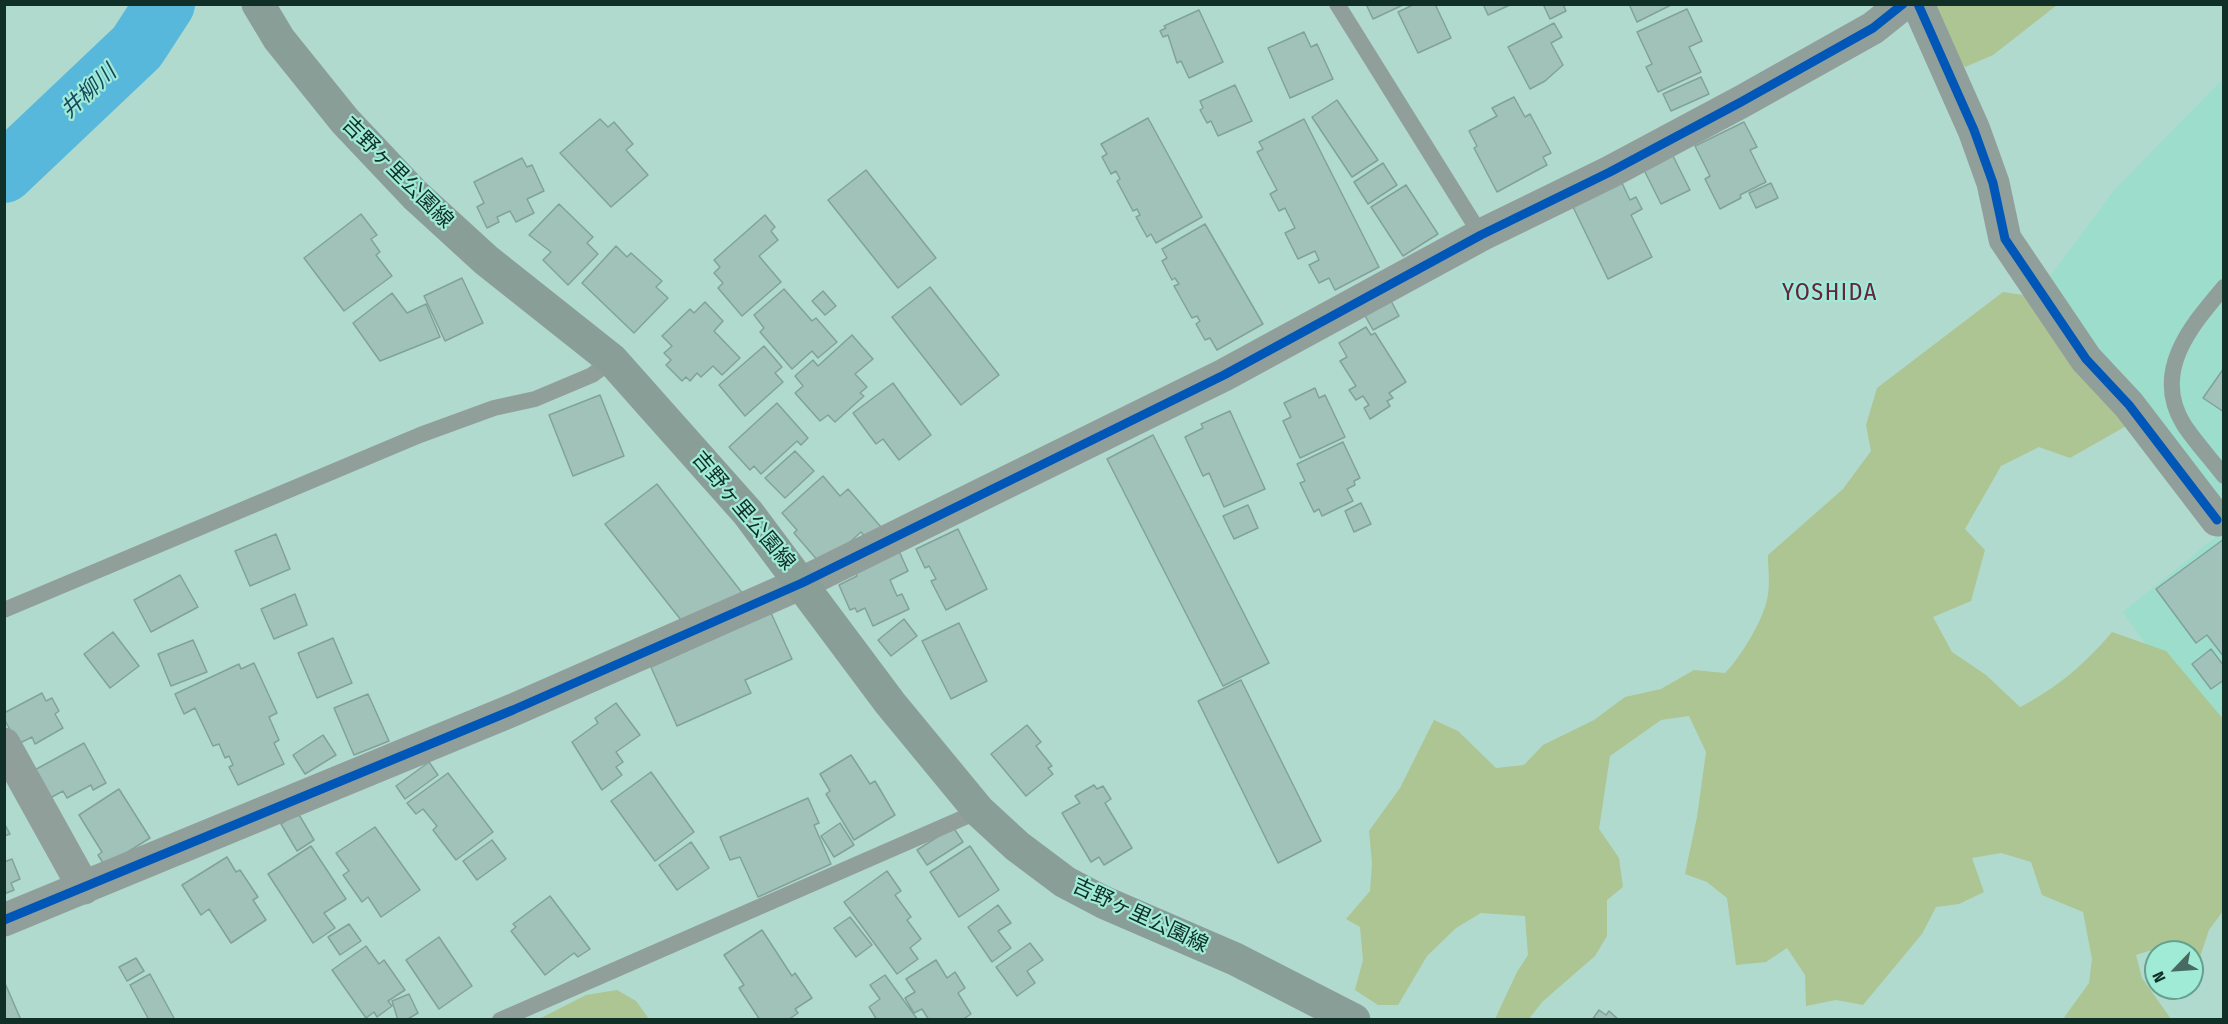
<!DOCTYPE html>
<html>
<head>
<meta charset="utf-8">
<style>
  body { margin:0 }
  #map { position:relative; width:2228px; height:1024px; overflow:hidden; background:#b1dace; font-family:"Fira Sans Condensed",sans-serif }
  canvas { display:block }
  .frame { position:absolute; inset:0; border:6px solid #0f2f27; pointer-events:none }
  .north { position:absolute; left:2144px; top:940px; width:60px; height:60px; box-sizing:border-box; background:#a0ebd5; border:2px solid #66a08f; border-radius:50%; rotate:245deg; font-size:16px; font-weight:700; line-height:24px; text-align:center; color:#0f2f27 }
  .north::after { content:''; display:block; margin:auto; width:21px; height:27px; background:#486b61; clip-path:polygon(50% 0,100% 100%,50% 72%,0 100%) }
</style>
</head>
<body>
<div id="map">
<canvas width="2228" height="1024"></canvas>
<div class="frame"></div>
<div class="north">N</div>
</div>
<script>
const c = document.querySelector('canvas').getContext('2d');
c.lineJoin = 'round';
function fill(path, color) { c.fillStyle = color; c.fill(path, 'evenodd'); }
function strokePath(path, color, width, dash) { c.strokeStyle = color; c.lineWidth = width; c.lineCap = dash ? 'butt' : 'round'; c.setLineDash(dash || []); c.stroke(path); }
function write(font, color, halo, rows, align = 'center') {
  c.font = font + ' "Fira Sans Condensed","Noto Sans JP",sans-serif'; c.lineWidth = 4.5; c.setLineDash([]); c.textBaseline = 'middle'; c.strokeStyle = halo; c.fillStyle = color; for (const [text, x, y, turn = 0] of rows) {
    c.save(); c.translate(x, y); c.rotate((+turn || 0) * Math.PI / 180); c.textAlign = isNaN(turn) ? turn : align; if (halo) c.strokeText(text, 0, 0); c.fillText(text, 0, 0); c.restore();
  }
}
fill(new Path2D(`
  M 2223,79 L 2223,522 L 2045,283 L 2114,190 Z
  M 2223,531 L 2223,755 L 2123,612 Z`), '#9cddcb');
fill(new Path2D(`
  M 1927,5 L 2057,5 L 1993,55 L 1965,67 L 1946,43 Z
  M 2003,292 L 2030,296 L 2128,425 L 2070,458 L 2039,447 L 2001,466 L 1965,529 L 1985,550 L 1971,601 L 1933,617 L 1952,652 L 1986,675 L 2020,707 C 2057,688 2085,664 2112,632 L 2166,651 L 2223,719 L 2223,911 L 2209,930 L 2200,957 L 2192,955 L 2192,952 L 2158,948 L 2136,955 L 2142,978 L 2171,1019 L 2063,1019 L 2089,983 L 2092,959 L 2083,912 L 2042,895 L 2031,862 L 2001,853 L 1972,858 L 1984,892 L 1959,904 L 1936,907 L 1922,934 L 1863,1005 L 1836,1000 L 1806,1006 L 1805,975 L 1787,948 L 1766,962 L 1736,965 L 1727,898 L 1707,882 L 1685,874 L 1697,817 L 1706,752 L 1689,716 L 1661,720 L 1610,756 L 1599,829 L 1619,858 L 1623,887 L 1607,900 L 1607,936 L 1595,956 L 1542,1002 L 1529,1019 L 1495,1019 L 1517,972 L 1528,955 L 1525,916 L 1481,913 L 1456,928 L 1427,956 L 1398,1005 L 1378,1005 L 1355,990 L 1363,960 L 1360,927 L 1346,919 L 1370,891 L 1372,863 L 1369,831 L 1400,788 L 1434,720 L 1458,731 L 1496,768 L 1524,765 L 1543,745 L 1594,720 L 1625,697 L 1661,689 L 1694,670 L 1725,673 C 1741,657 1766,616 1768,594 C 1770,581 1768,568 1768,555 L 1843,489 L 1871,451 L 1866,425 L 1877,388 Z
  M 617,990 L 636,1001 L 649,1019 L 539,1019 L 586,995 Z`), '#adc493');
strokePath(new Path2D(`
  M 4,173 L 137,47 L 165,4`), '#58b8db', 60);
const building = new Path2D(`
  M 1366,4 L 1405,4 L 1373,19 Z
  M 1415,4 L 1435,4 L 1451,38 L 1418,53 L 1398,12 Z
  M 1483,4 L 1510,4 L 1510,5 L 1488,15 Z
  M 1543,4 L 1563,4 L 1566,11 L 1550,19 Z
  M 1629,4 L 1673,4 L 1637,22 Z
  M 1687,9 L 1702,41 L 1689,47 L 1701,72 L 1658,92 L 1646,67 L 1652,64 L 1637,32 Z
  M 1199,10 L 1223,62 L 1189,78 L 1181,61 L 1177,63 L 1168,35 L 1163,37 L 1160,31 L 1166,28 L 1164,26 Z
  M 1554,23 L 1562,37 L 1551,43 L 1563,65 L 1545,81 L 1530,89 L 1508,47 Z
  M 1304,32 L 1311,47 L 1317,44 L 1333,79 L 1290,98 L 1268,48 Z
  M 1701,77 L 1709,94 L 1671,111 L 1663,94 Z
  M 1235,85 L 1252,121 L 1218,136 L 1211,121 L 1207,123 L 1200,110 L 1203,108 L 1200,101 Z
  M 1514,97 L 1525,117 L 1530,114 L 1551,153 L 1543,157 L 1547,165 L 1497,192 L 1474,148 L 1477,146 L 1469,131 L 1497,116 L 1492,108 Z
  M 1337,100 L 1378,160 L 1352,177 L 1312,117 Z
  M 1148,118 L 1202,217 L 1156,243 L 1151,234 L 1147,237 L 1136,217 L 1140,215 L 1137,209 L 1133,211 L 1117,181 L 1120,179 L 1116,171 L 1111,174 L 1102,157 L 1107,154 L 1101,144 Z
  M 600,119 L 608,127 L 614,122 L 633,144 L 626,150 L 648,175 L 611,207 L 560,153 Z
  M 1304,119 L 1379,267 L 1335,290 L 1329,278 L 1319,283 L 1309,265 L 1319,260 L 1315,251 L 1298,259 L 1285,233 L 1295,228 L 1285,208 L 1279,211 L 1270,194 L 1277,190 L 1257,152 L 1263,149 L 1259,142 Z
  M 1744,122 L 1757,147 L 1750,150 L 1766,182 L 1740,195 L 1741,198 L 1720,209 L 1705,179 L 1710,176 L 1695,146 Z
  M 1672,154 L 1690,190 L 1661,204 L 1643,168 Z
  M 522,158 L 527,167 L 532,165 L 544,191 L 527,199 L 534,213 L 516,222 L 510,211 L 497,217 L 499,222 L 487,228 L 477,207 L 484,203 L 474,182 Z
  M 1383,163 L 1397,185 L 1368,204 L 1354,182 Z
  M 866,170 L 936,258 L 898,288 L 828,200 Z
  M 1622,183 L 1630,200 L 1636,197 L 1642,209 L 1631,215 L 1652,257 L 1608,279 L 1573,207 Z
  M 1771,183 L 1778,198 L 1756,208 L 1749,193 Z
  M 1406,185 L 1438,234 L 1403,256 L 1371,207 Z
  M 559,204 L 593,237 L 587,243 L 598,254 L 568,285 L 543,260 L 551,252 L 529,235 Z
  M 361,214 L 377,235 L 371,239 L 380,252 L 376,255 L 392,276 L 344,311 L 304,258 Z
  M 765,215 L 775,227 L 771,231 L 778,240 L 759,256 L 781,282 L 742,316 L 718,288 L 723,283 L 714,273 L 720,267 L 714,260 Z
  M 1205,224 L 1263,324 L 1217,350 L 1210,338 L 1205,340 L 1196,324 L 1200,321 L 1197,316 L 1192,318 L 1174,286 L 1179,284 L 1175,278 L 1172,280 L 1162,261 L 1167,258 L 1162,249 Z
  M 616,246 L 627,257 L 631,253 L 662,281 L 656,287 L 668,298 L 634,333 L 582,283 Z
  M 462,278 L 483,323 L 445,341 L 424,296 Z
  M 930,287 L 999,375 L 961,405 L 892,317 Z
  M 784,289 L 812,321 L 816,318 L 837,342 L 818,358 L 812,351 L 792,369 L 760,332 L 764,328 L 754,315 Z
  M 823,291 L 836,306 L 825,315 L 812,301 Z
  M 392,293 L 407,313 L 426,304 L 440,337 L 380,361 L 353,323 Z
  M 1389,297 L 1399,316 L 1373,330 L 1363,312 Z
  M 705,302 L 723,321 L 714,331 L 740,358 L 722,375 L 713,366 L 701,377 L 697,373 L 690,381 L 686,377 L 682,381 L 666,365 L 671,360 L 664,353 L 672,346 L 662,336 L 690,309 L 694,313 Z
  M 1366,327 L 1371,335 L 1375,333 L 1406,382 L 1389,393 L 1393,398 L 1387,401 L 1390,406 L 1370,419 L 1364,408 L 1369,405 L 1363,396 L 1356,400 L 1349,390 L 1356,386 L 1340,361 L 1347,357 L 1339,343 Z
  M 852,335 L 873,359 L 855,374 L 867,387 L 860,393 L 864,396 L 835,422 L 828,415 L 820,421 L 795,393 L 803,386 L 795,376 L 813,360 L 818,366 Z
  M 764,346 L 782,367 L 775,373 L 783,382 L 745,416 L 719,385 Z
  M 2224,368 L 2224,412 L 2203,398 Z
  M 893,383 L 931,435 L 899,460 L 883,439 L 876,444 L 853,413 Z
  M 1315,388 L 1319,398 L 1325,395 L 1345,437 L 1300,458 L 1283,421 L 1291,417 L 1284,403 Z
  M 600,395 L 624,456 L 573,476 L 549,415 Z
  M 777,403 L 808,438 L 801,445 L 797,441 L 761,474 L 754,466 L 750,470 L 729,447 Z
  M 1230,411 L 1265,489 L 1224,507 L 1209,473 L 1203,476 L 1185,437 L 1203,428 L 1201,424 Z
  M 1153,435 L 1269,663 L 1223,686 L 1107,459 Z
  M 1343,442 L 1360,478 L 1354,481 L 1355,485 L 1347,489 L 1353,501 L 1322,516 L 1319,509 L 1314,512 L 1300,483 L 1305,481 L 1297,464 Z
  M 795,451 L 814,471 L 785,498 L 765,478 Z
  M 823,476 L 840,496 L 848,489 L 881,527 L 867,539 L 861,532 L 828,562 L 818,561 L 794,533 L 797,530 L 782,513 Z
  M 657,484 L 743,594 L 681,620 L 605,524 Z
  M 1361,503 L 1371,524 L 1354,532 L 1345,511 Z
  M 1248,505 L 1258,528 L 1234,539 L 1223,516 Z
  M 958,529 L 987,589 L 946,610 L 931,581 L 936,579 L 929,566 L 925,568 L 916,549 Z
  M 276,534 L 290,569 L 250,586 L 235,551 Z
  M 2224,539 L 2224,657 L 2207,635 L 2196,643 L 2156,589 Z
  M 899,551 L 908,571 L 890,580 L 897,596 L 902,594 L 909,609 L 873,626 L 865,608 L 857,612 L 855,608 L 850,610 L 839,585 L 857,576 L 855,571 Z
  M 180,575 L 198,607 L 151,632 L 134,600 Z
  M 295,594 L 307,625 L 274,639 L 261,609 Z
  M 771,613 L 792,659 L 745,680 L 751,693 L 677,726 L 651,667 Z
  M 904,619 L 917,636 L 891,656 L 878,640 Z
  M 959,623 L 987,681 L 951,699 L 922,641 Z
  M 113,632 L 139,666 L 110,688 L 84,654 Z
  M 333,638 L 352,683 L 317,698 L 298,653 Z
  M 193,640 L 207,672 L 171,686 L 158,654 Z
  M 2211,649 L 2224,666 L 2224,680 L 2211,689 L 2192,664 Z
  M 254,663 L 277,713 L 269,717 L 279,740 L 274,743 L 284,764 L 238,785 L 229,767 L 233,765 L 229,756 L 225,758 L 219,744 L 213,746 L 195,708 L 184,714 L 175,694 L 239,664 L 241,669 Z
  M 1241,680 L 1321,841 L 1278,863 L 1198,701 Z
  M 42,693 L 46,701 L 52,698 L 59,711 L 55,714 L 63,728 L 35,744 L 32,737 L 18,744 L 4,719 L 4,713 Z
  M 368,694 L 389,741 L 354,755 L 334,708 Z
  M 616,703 L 640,735 L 616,752 L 623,762 L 616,767 L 622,775 L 602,790 L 572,742 L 598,723 L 595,718 Z
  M 1027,725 L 1041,742 L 1036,746 L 1052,766 L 1048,768 L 1053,774 L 1026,796 L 991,754 Z
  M 323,735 L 336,755 L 305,774 L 293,755 Z
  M 84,743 L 106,783 L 93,790 L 91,785 L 67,798 L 63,791 L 50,798 L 31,772 Z
  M 851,755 L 870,784 L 875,781 L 895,815 L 854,840 L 826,794 L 830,791 L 820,774 Z
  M 429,762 L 438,775 L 405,799 L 396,786 Z
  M 651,772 L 694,832 L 655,861 L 611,801 Z
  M 448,773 L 493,832 L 456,860 L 433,830 L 437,826 L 423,809 L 416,814 L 407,803 Z
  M 1094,785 L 1097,789 L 1103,786 L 1111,799 L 1105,803 L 1132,848 L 1104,865 L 1099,857 L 1091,862 L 1062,813 L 1080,803 L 1075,796 Z
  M 119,789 L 150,838 L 105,866 L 98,855 L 102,852 L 79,815 Z
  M 808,798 L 819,823 L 814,825 L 831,864 L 758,897 L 740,857 L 730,860 L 720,837 Z
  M 298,813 L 314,840 L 297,851 L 281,824 Z
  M 4,823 L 10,834 L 4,836 Z
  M 840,823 L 854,845 L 834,857 L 821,836 Z
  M 375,827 L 420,890 L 381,917 L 368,897 L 362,902 L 343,875 L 349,871 L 336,853 Z
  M 953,827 L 963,842 L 927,865 L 917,850 Z
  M 492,840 L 506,859 L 477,880 L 463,861 Z
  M 691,842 L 709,868 L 677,890 L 659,865 Z
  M 311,846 L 346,899 L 324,913 L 335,928 L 313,943 L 268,874 Z
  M 970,846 L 999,890 L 959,917 L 930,872 Z
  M 227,857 L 236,872 L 240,870 L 258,897 L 253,900 L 266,920 L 231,943 L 209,909 L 201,915 L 182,885 Z
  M 12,859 L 20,879 L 11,883 L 14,890 L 4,894 L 4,862 Z
  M 887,871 L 901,891 L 895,895 L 911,917 L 907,920 L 921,939 L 910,948 L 918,959 L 897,974 L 844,902 Z
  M 550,896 L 590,949 L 578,957 L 574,953 L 545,975 L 511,931 L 516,927 L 513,924 Z
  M 998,905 L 1011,923 L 998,931 L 1011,948 L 992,962 L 968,927 Z
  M 850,917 L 872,945 L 856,957 L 834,928 Z
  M 349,924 L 361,941 L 340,955 L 328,937 Z
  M 762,930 L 792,976 L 795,973 L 812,998 L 795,1009 L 798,1013 L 788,1020 L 760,1020 L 739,988 L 744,985 L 724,955 Z
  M 439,937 L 472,986 L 439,1009 L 406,960 Z
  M 1030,943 L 1043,960 L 1027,971 L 1035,983 L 1017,996 L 996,967 Z
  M 366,946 L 379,964 L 384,960 L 405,990 L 388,1001 L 392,1006 L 377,1017 L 374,1012 L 366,1018 L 332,970 Z
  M 136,958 L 144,971 L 127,981 L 119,967 Z
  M 936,960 L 947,978 L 955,972 L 965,988 L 958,993 L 971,1014 L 962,1020 L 929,1020 L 922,1009 L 914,1013 L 905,998 L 915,992 L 906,979 Z
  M 150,974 L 175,1020 L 149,1020 L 130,985 Z
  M 885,975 L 918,1020 L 877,1020 L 869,1007 L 880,999 L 870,985 Z
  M 4,981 L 21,1020 L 4,1020 Z
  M 409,994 L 418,1013 L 406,1020 L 398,1020 L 392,1001 Z
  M 1599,1010 L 1606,1015 L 1609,1011 L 1619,1020 L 1592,1020 Z`);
fill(building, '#a1c2b9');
strokePath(building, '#81a299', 1.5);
strokePath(new Path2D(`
  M 1337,4 L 1481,235
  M 2224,287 C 2191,326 2151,372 2184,425 C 2196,443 2211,459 2224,476
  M 4,610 L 420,435 L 494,408 L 535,399 L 592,375 L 612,360
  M 500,1020 L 979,811`), '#919f9b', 16);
strokePath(new Path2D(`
  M 1918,4 L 1974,130 L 1993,183 L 2005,239 L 2086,359 L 2129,405 L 2217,520
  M 4,744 L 84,888
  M 4,920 L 513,710 L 802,583 L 1224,375 L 1481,235 L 1610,172 L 1741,102 L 1873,28 L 1903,4`), '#919f9b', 33);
strokePath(new Path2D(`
  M 258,4 L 279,39 L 345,121 L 415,195 L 486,260 L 612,360 L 748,513 L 890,703 L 979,811 L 1017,846 L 1065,882 L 1103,902 L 1235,959 L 1354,1020`), '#8a9e98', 33);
strokePath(new Path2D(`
  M 1918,4 L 1974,130 L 1993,183 L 2005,239 L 2086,359 L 2129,405 L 2217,520
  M 4,920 L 513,710 L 802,583 L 1224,375 L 1481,235 L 1610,172 L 1741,102 L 1873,28 L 1903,4`), '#0057b8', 9);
write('21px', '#0f2f27', '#a0ebd5', [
  ["吉野ヶ里公園線",397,173,45],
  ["吉野ヶ里公園線",743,511,50],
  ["吉野ヶ里公園線",1140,916,25]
]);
write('italic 22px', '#18475e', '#a0ebd5', [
  ["井柳川",89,92,-43]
]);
c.letterSpacing = '1.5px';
write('24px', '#642342', '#a0ebd5', [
  ["YOSHIDA",1830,293]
]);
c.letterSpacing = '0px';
</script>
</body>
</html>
